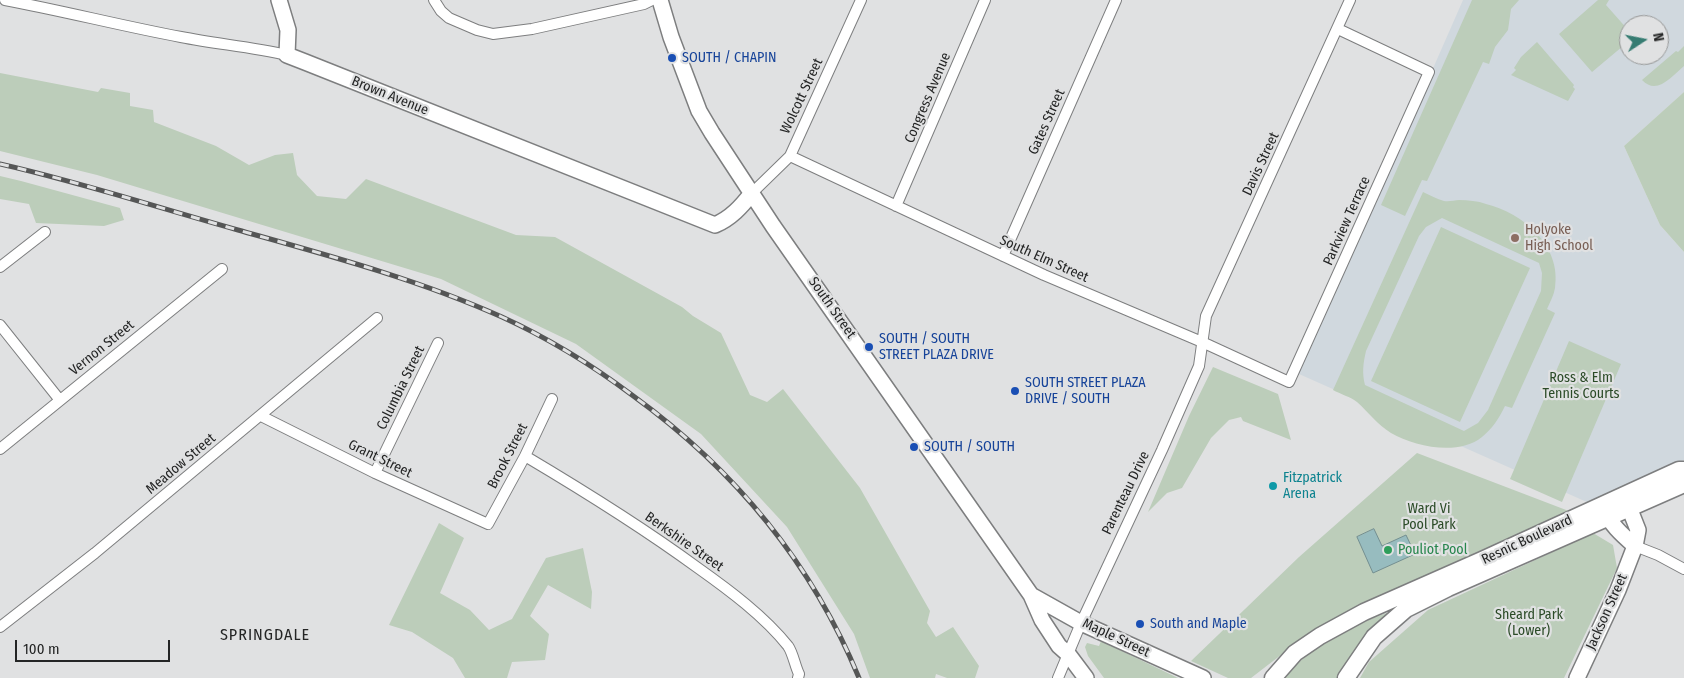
<!DOCTYPE html>
<html>
<head>
<meta charset="utf-8">
<style>
  body { margin:0 }
  #map { position:relative; width:1684px; height:678px; overflow:hidden; background:#e0e1e2; font-family:"Fira Sans Condensed",sans-serif }
  canvas { display:block }
  .north { position:absolute; left:1619px; top:15px; width:50px; height:50px; box-sizing:border-box; background:#e0e1e2; border:1px solid #959696; border-radius:50%; rotate:79deg; font-size:14px; font-weight:700; line-height:20px; text-align:center; color:#242525 }
  .north::after { content:''; display:block; margin:auto; width:18px; height:22px; background:#367c72; clip-path:polygon(50% 0,100% 100%,50% 72%,0 100%) }
  .scale { position:absolute; left:15px; top:640px; width:155px; height:22px; box-sizing:border-box; border:2px solid #242525; border-top:0; padding-left:6px; font-size:15px; line-height:18px; white-space:nowrap; color:#242525; -webkit-text-stroke:4px #e0e1e2; paint-order:stroke }
</style>
</head>
<body>
<div id="map">
<canvas width="1684" height="678"></canvas>
<div class="north">N</div>
<div class="scale">100 m</div>
</div>
<script>
const c = document.querySelector('canvas').getContext('2d');
c.lineJoin = 'round';
function fill(path, color) { c.fillStyle = color; c.fill(path, 'evenodd'); }
function strokePath(path, color, width, dash) { c.strokeStyle = color; c.lineWidth = width; c.lineCap = dash ? 'butt' : 'round'; c.setLineDash(dash || []); c.stroke(path); }
function write(font, color, halo, rows, align = 'center') {
  c.font = font + ' "Fira Sans Condensed",sans-serif'; c.lineWidth = 4.5; c.setLineDash([]); c.textBaseline = 'middle'; c.strokeStyle = halo; c.fillStyle = color; for (const [text, x, y, turn = 0] of rows) {
    c.save(); c.translate(x, y); c.rotate((+turn || 0) * Math.PI / 180); c.textAlign = isNaN(turn) ? turn : align; if (halo) c.strokeText(text, 0, 0); c.fillText(text, 0, 0); c.restore();
  }
}
fill(new Path2D(`
  M 1463,0 L 1684,0 L 1684,92 L 1624,146 L 1660,225 L 1684,252 L 1684,460 L 1589,503 L 1299,374 ZM 1629,25 L 1659,25 L 1659,55 L 1629,55 Z`), '#d0d8de');
fill(new Path2D(`
  M 1472,0 L 1519,0 L 1511,9 L 1508,30 L 1495,47 L 1489,64 L 1483,62 L 1427,181 L 1422,180 L 1405,216 L 1381,205 Z
  M 1598,0 L 1609,0 L 1606,5 L 1629,31 L 1629,41 L 1592,72 L 1559,34 Z
  M 1537,42 L 1574,85 L 1573,87 L 1575,89 L 1568,101 L 1511,75 L 1516,70 L 1514,68 L 1521,57 Z
  M 1684,46 L 1684,66 C 1672,76 1657,96 1642,80 L 1676,51 L 1678,52 Z
  M 0,73 L 98,92 L 101,88 L 130,93 L 130,106 L 153,110 L 154,122 L 216,146 L 249,165 L 275,155 L 293,153 L 297,175 L 317,196 L 346,199 L 366,179 L 516,235 L 555,237 L 682,307 L 693,316 L 721,333 L 750,395 L 767,402 L 783,389 L 860,488 L 930,611 L 927,623 L 936,637 L 953,627 L 979,666 L 975,678 L 947,678 L 936,674 L 935,678 L 870,678 L 854,634 L 787,527 L 701,434 L 576,344 L 441,279 L 97,175 L 0,151 Z
  M 1684,92 L 1684,252 L 1660,225 L 1624,146 Z
  M 0,176 L 21,181 L 120,208 L 124,220 L 104,226 L 36,223 L 29,204 L 0,199 Z
  M 1423,192 C 1430,195 1437,199 1444,201 C 1449,202 1455,200 1459,200 C 1468,200 1478,201 1486,204 C 1523,213 1562,246 1555,288 C 1554,295 1550,302 1547,309 L 1555,313 L 1512,408 L 1505,406 C 1499,418 1493,428 1482,437 C 1459,456 1415,447 1391,433 C 1377,424 1369,413 1357,402 C 1351,397 1340,394 1333,390 ZM 1442,218 L 1539,263 L 1542,273 L 1541,291 L 1488,410 L 1478,423 L 1464,431 L 1365,385 C 1362,373 1363,364 1366,351 L 1419,236 L 1426,227 Z
  M 1441,227 L 1530,268 L 1460,422 L 1371,381 Z
  M 1569,341 L 1621,364 L 1562,502 L 1510,479 Z
  M 1213,367 L 1278,394 L 1291,440 L 1243,421 L 1241,417 L 1229,420 L 1211,438 L 1182,488 L 1167,493 L 1148,512 L 1189,416 Z
  M 1417,453 L 1574,513 L 1316,628 L 1251,678 L 1228,678 L 1191,661 L 1299,557 Z
  M 439,523 L 464,538 L 440,593 L 470,610 L 489,630 L 512,619 L 546,558 L 583,548 L 592,592 L 591,609 L 548,585 L 530,616 L 549,634 L 545,660 L 512,662 L 507,678 L 465,678 L 453,658 L 412,632 L 389,625 Z
  M 1593,533 L 1613,545 L 1617,568 L 1564,678 L 1360,678 L 1369,662 L 1428,610 Z
  M 1389,612 L 1390,613 L 1340,678 L 1284,678 C 1310,646 1351,626 1389,612 Z
  M 1101,641 L 1178,678 L 1104,678 L 1088,656 L 1085,647 L 1087,643 L 1099,646 Z`), '#bccdba');
const water = new Path2D(`
  M 1374,529 L 1382,546 L 1406,535 L 1415,554 L 1373,573 L 1357,537 Z`);
fill(water, '#97bcbf');
strokePath(water, '#748f91', 1);
const street = new Path2D(`
  M 5,0 C 64,11 122,26 181,37 C 217,44 252,47 287,55
  M 434,0 L 441,11 L 449,18 L 477,30 L 493,34 L 532,29 L 644,4 L 652,0
  M 790,156 L 1044,275 L 1202,342 L 1289,382 L 1429,72 L 1338,29
  M 752,193 L 790,156 L 861,0
  M 896,206 L 985,0
  M 1003,256 L 1116,0
  M 0,267 L 45,232
  M 0,325 L 59,399
  M 261,416 L 375,473 L 488,524 L 525,456 L 552,399
  M 0,449 L 222,269
  M 525,456 C 584,491 642,527 698,568 C 729,590 764,616 788,646 C 793,653 795,666 799,674 L 798,678
  M 375,473 L 438,343
  M 1635,546 L 1658,555 L 1684,569
  M 0,627 L 95,553 L 377,318
  M 1058,678 L 1081,623 L 1162,450 L 1199,366 L 1206,316 L 1350,0`);
const secondary = new Path2D(`
  M 279,0 L 288,30 L 287,55 L 305,62 L 715,225 C 731,218 741,207 752,193
  M 660,0 L 671,37 L 699,111 L 712,133 L 773,226 L 1031,595 L 1042,620 L 1059,646 L 1068,654 L 1086,678
  M 1603,507 C 1610,524 1621,534 1635,546
  M 1031,595 L 1081,623 L 1203,678
  M 1577,678 L 1618,590 L 1635,546 L 1638,530 L 1625,497`);
const primary = new Path2D(`
  M 1273,678 L 1295,653 L 1320,636 L 1364,612 L 1482,560 L 1679,470 L 1684,470
  M 1346,678 L 1374,637 L 1406,609 L 1448,588 L 1684,484`);
strokePath(street, '#7d7e7f', 12);
strokePath(secondary, '#7d7e7f', 18);
strokePath(primary, '#7d7e7f', 19);
strokePath(street, '#fff', 10);
strokePath(secondary, '#fff', 15);
strokePath(primary, '#fff', 16);
const rail = new Path2D(`
  M 0,164 C 80,182 159,208 238,230 C 327,255 417,279 502,317 C 548,338 592,365 632,395 C 734,469 811,561 859,678`);
strokePath(rail, '#555656', 5);
strokePath(rail, '#e0e1e2', 3, [9]);
for (const [x, y, r, color] of [
  [672,58,5,"#1a4fb4"],
  [1515,238,5,"#8d6e63"],
  [869,347,5,"#1a4fb4"],
  [1015,391,5,"#1a4fb4"],
  [914,447,5,"#1a4fb4"],
  [1273,486,5,"#0f9aa8"],
  [1388,550,5,"#2e9e5b"],
  [1140,624,5,"#1a4fb4"]
]) { const dot = new Path2D(); dot.arc(x, y, r, 0, 2 * Math.PI); c.fillStyle = color; c.fill(dot); strokePath(dot, '#e0e1e2', 2); }
write('14px', '#164399', '#e0e1e2', [
  ["SOUTH / CHAPIN",682,58],
  ["SOUTH / SOUTH",879,339],
  ["STREET PLAZA DRIVE",879,355],
  ["SOUTH STREET PLAZA",1025,383],
  ["DRIVE / SOUTH",1025,399],
  ["SOUTH / SOUTH",924,447],
  ["South and Maple",1150,624]
], 'left');
write('14px', '#242525', '#e0e1e2', [
  ["Brown Avenue",390,96,22],
  ["Wolcott Street",802,96,-65],
  ["Congress Avenue",928,98,-67],
  ["Gates Street",1047,122,-66],
  ["Davis Street",1261,164,-65],
  ["Parkview Terrace",1347,221,-66],
  ["South Elm Street",1044,259,24],
  ["South Street",832,308,55],
  ["Vernon Street",102,348,-39],
  ["Columbia Street",401,388,-64],
  ["Brook Street",508,456,-63],
  ["Grant Street",380,459,26],
  ["Meadow Street",181,464,-40],
  ["Parenteau Drive",1126,493,-64],
  ["Resnic Boulevard",1527,540,-25],
  ["Berkshire Street",684,542,35],
  ["Jackson Street",1607,612,-66],
  ["Maple Street",1116,638,25]
]);
write('14px', '#785e54', '#e0e1e2', [
  ["Holyoke",1525,230],
  ["High School",1525,246]
], 'left');
write('14px', '#2b4b27', '#e0e1e2', [
  ["Ross & Elm",1581,378],
  ["Tennis Courts",1581,394],
  ["Ward Vi",1429,509],
  ["Pool Park",1429,525],
  ["Sheard Park",1529,615],
  ["(Lower)",1529,631]
]);
write('14px', '#0d838f', '#e0e1e2', [
  ["Fitzpatrick",1283,478],
  ["Arena",1283,494]
], 'left');
write('14px', '#27864d', '#e0e1e2', [
  ["Pouliot Pool",1398,550]
], 'left');
c.letterSpacing = '1px';
write('16px', '#242525', '#e0e1e2', [
  ["SPRINGDALE",265,636]
]);
c.letterSpacing = '0px';
</script>
</body>
</html>
